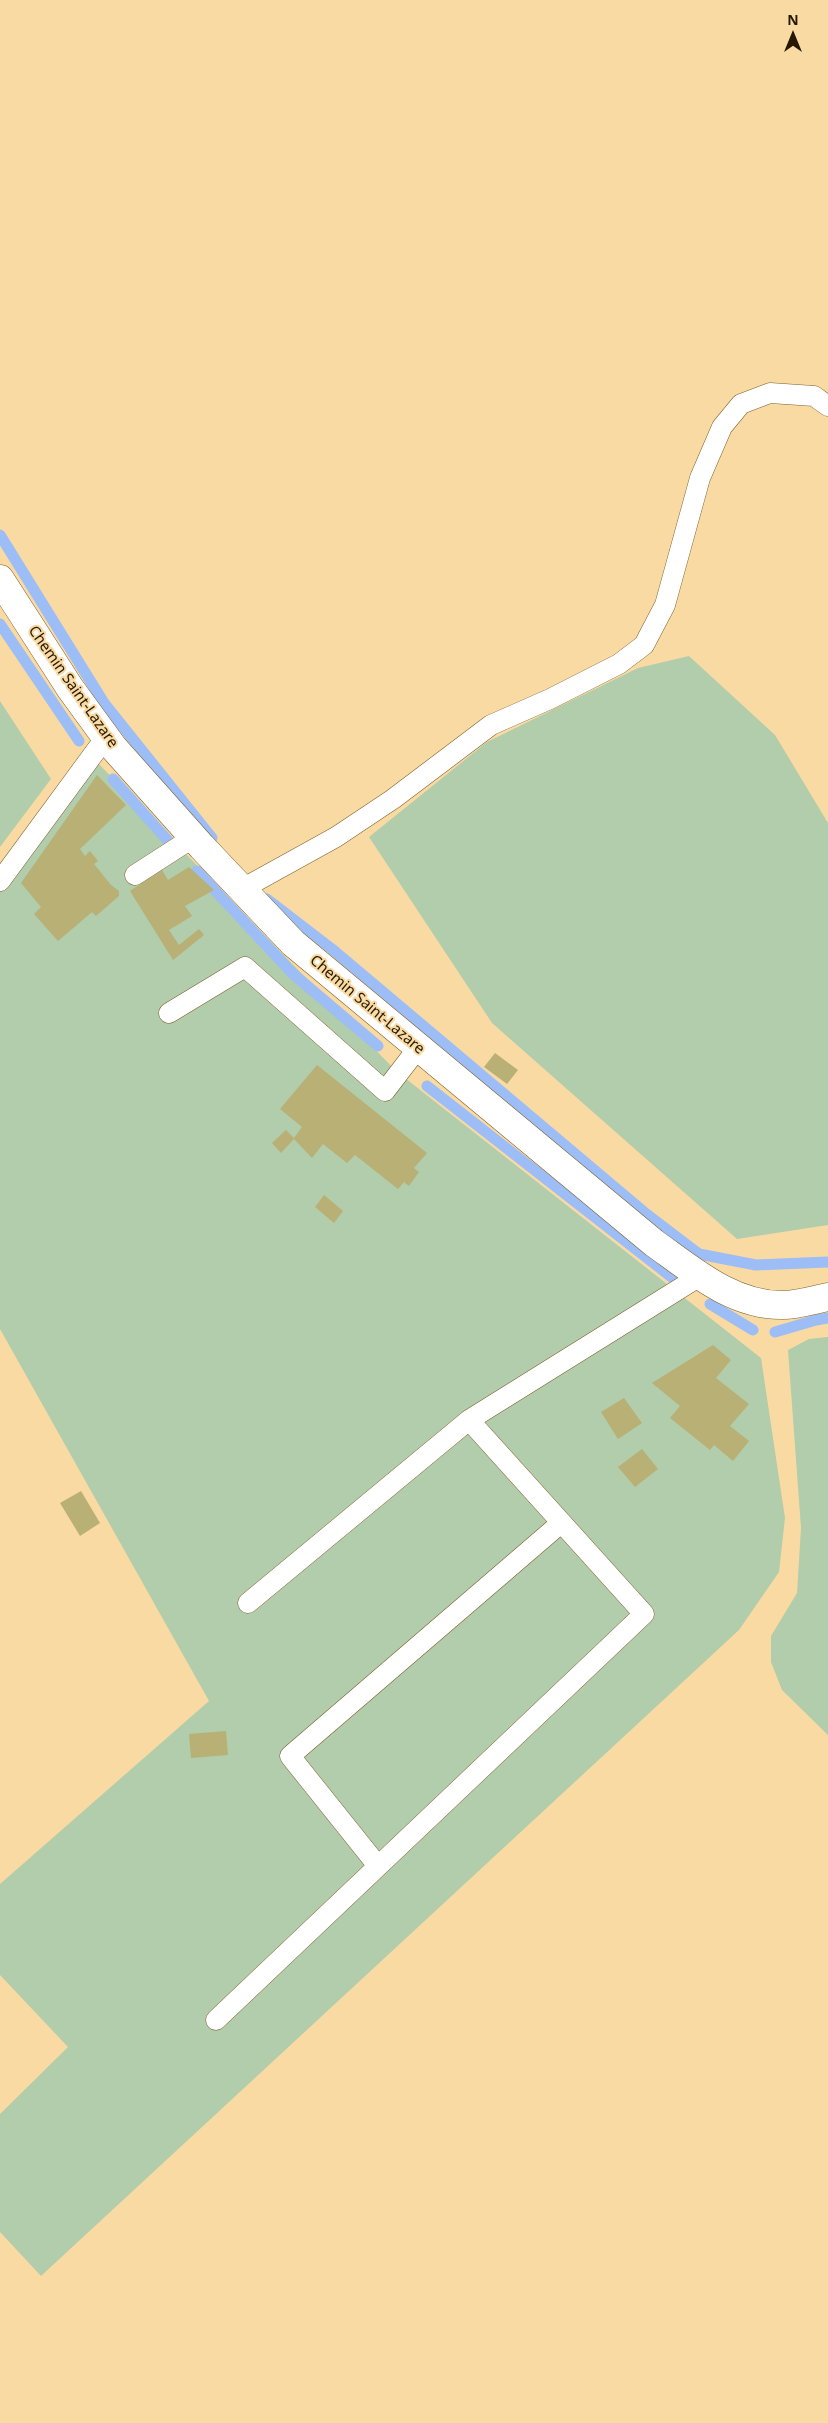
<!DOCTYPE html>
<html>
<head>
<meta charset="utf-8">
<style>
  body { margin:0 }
  #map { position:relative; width:828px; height:2423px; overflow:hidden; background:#fadaa3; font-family:"Noto Sans",sans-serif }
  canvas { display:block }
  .north { position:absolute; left:768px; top:10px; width:50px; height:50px; -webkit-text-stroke:4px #fadaa3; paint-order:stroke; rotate:0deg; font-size:14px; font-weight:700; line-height:20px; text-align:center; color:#251904 }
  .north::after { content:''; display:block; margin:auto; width:18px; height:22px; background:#251904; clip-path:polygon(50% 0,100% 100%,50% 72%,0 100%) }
</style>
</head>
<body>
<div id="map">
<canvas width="828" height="2423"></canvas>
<div class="north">N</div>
</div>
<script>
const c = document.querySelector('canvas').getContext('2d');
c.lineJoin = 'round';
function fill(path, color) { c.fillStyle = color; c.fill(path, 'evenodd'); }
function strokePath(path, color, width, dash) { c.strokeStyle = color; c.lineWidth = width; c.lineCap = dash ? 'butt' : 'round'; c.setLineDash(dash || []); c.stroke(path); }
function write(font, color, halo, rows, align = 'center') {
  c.font = font + ' "Noto Sans",sans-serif'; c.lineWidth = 4; c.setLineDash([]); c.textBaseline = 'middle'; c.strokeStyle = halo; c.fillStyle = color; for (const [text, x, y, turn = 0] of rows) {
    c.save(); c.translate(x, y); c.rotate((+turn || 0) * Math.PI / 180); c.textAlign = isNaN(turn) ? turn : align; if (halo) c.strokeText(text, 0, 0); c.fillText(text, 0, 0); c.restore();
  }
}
fill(new Path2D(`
  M 689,656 L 775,735 L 828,823 L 828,1225 L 737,1239 L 492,1023 L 369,837 L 487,742 L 638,668 Z
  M 0,701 L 51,779 L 0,847 Z
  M 94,759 L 396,1071 L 761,1358 L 785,1518 L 779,1572 L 739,1630 L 41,2276 L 0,2232 L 0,2114 L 68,2047 L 0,1975 L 0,1884 L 209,1701 L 0,1329 L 0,890 Z
  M 828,1337 L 828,1735 L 782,1690 L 771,1662 L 771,1636 L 797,1593 L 801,1528 L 788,1350 L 809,1339 Z`), '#b1cdab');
strokePath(new Path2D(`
  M 0,535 L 104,703 L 212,838
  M 0,624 L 79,741
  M 113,779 L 171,844
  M 197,871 L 292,973 L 378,1046
  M 267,899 L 332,949 L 644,1212 L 699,1254 L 756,1265 L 828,1262
  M 427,1086 L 679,1283
  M 710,1304 L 753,1330
  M 775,1332 L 816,1320 L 828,1318`), '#9cbdf5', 11);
fill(new Path2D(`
  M 97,775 L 126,805 L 80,849 L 85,856 L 90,851 L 98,861 L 94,864 L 111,885 L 119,891 L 119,896 L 96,916 L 92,912 L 58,941 L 34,914 L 41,907 L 21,883 Z
  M 189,867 L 214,890 L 185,906 L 192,916 L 169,930 L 179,945 L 199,929 L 204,935 L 173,960 L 130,891 L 162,870 L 168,880 Z
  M 495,1053 L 518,1070 L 507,1084 L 484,1067 Z
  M 317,1065 L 427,1153 L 414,1168 L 419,1172 L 409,1186 L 404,1182 L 398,1189 L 355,1155 L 347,1163 L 323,1144 L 312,1158 L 294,1139 L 281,1153 L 272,1143 L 286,1130 L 294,1138 L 302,1127 L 280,1109 Z
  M 324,1195 L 343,1211 L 334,1223 L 315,1207 Z
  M 713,1345 L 731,1360 L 716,1378 L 749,1404 L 730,1426 L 749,1441 L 733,1461 L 714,1445 L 710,1450 L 670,1418 L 680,1406 L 652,1383 Z
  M 624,1398 L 642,1423 L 618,1439 L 601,1412 Z
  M 642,1449 L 658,1469 L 635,1487 L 618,1467 Z
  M 81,1491 L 100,1523 L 80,1536 L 60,1503 Z
  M 226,1731 L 228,1755 L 191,1758 L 189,1734 Z`), '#b9b075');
const service = new Path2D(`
  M 135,875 L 194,837
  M 0,881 L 106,737
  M 242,889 L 336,837 L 393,799 L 491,725 L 550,699 L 619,664 L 644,645 L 665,605 L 700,478 L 722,427 L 741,404 L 770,393 L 814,396 L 828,406
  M 169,1013 L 245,967 L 385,1091 L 418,1048
  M 248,1603 L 469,1420
  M 378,1866 L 290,1756 L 561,1523
  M 216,2020 L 644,1614 L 469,1420 L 700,1276`);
const minor = new Path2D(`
  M 0,579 L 70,688 L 113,747 L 202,847 L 293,943 L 654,1243 C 692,1270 733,1306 783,1305 C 797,1305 813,1300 828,1297`);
strokePath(service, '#7d602c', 21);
strokePath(minor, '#7d602c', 29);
strokePath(service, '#fff', 20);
strokePath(minor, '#fff', 28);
write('15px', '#251904', '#fadaa3', [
  ["Chemin Saint-Lazare",73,687,55],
  ["Chemin Saint-Lazare",367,1005,40]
]);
</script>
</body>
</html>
